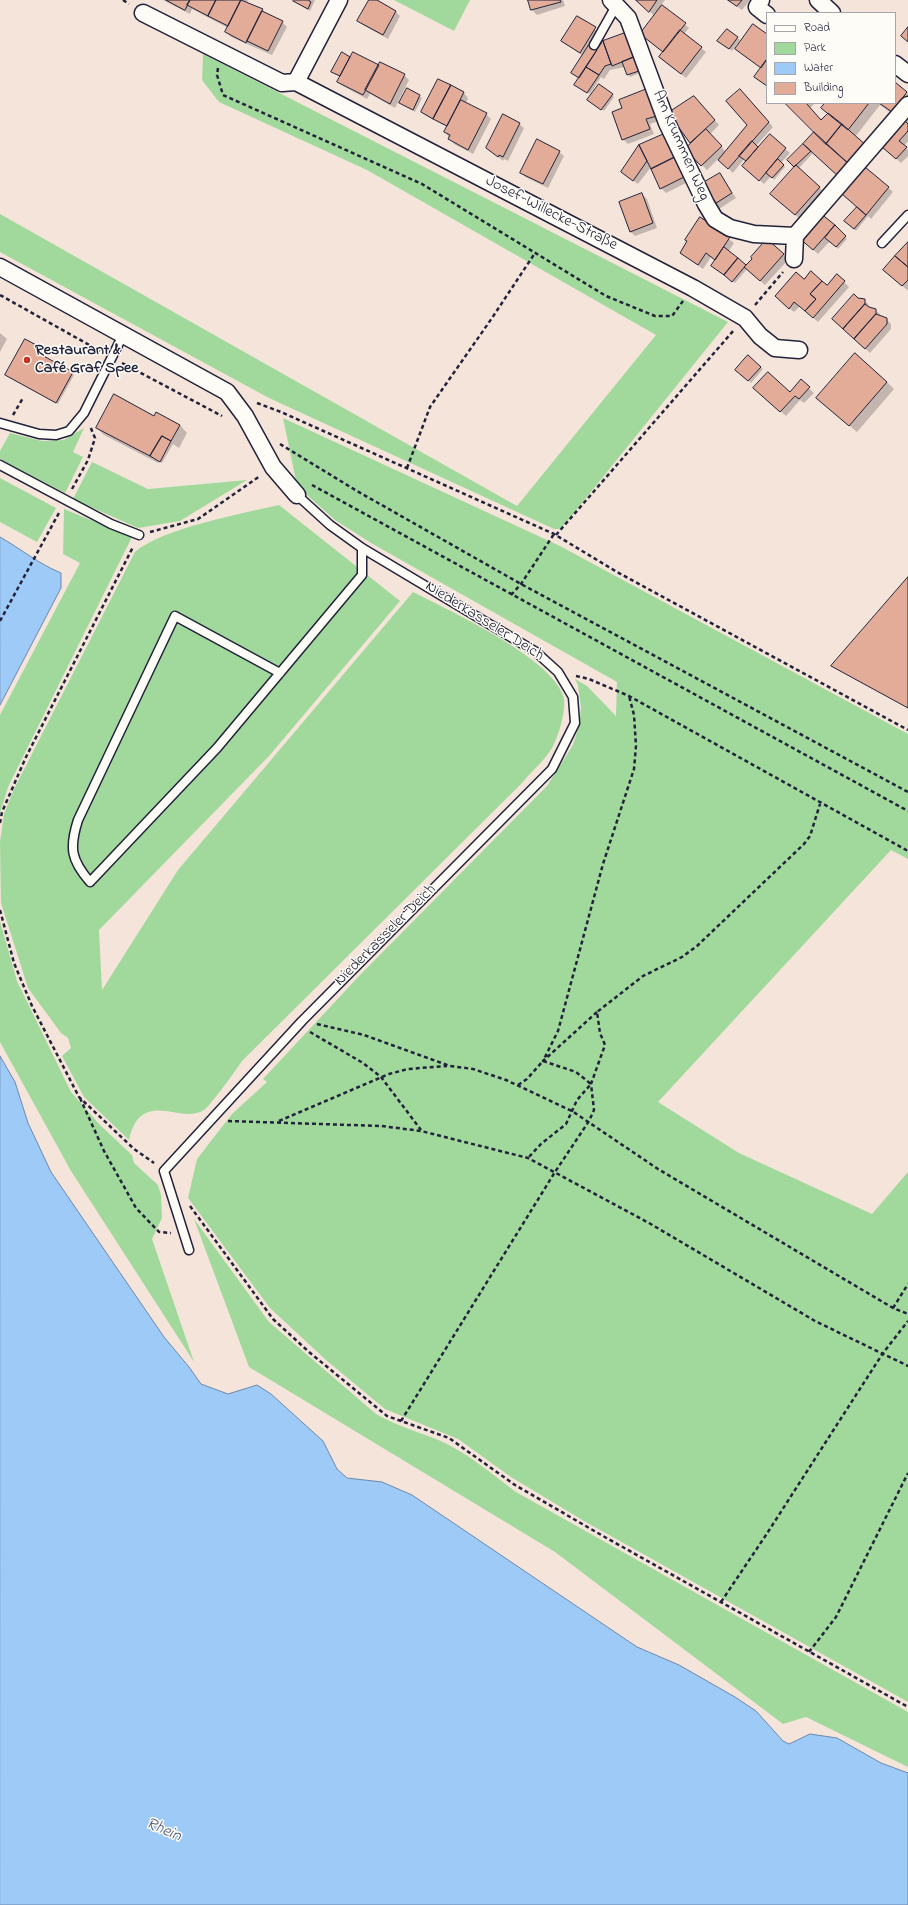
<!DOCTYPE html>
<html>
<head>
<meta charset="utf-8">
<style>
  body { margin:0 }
  #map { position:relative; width:908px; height:1905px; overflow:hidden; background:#f5e4da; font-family:"Indie Flower",sans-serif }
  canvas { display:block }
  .legend { position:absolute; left:766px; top:12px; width:130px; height:92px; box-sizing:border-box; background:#fdfcf7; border:1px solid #a5a5ac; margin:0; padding:5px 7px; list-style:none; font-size:12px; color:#22223b }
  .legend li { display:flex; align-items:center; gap:8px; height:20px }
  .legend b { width:20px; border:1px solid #a5a5ac }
</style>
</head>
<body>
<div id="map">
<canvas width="908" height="1905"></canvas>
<ul class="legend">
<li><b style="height:5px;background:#fdfcf7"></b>Road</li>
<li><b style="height:11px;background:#a1d99d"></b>Park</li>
<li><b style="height:11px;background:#9dcaf7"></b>Water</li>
<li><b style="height:11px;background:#e2ac98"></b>Building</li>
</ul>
</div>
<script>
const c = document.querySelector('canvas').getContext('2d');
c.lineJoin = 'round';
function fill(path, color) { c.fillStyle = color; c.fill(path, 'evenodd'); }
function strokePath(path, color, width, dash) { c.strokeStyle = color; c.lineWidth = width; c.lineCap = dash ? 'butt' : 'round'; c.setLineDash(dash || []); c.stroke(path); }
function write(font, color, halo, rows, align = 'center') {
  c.font = font + ' "Indie Flower",sans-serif'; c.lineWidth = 3; c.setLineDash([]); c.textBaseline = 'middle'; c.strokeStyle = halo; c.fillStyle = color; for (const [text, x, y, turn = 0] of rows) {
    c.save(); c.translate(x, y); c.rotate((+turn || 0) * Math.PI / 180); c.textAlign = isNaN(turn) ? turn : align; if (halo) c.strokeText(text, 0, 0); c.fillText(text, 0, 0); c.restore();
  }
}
fill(new Path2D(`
  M 394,0 L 470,0 L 454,31 Z
  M 203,54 L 728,322 L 565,524 L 559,529 L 554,529 L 269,398 L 0,252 L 0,214 L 517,506 L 656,335 L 367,170 L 219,102 L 202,80 Z
  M 283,418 L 560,546 L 908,734 L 908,859 L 891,850 L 658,1102 L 739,1153 L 872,1214 L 908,1172 L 908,1702 L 584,1521 L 511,1477 L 458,1439 L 385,1409 L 326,1360 L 270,1308 L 188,1198 L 197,1159 L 232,1114 L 267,1082 L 263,1079 L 360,975 L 547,786 L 573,745 L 579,726 L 581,708 L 578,685 L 575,679 L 587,686 L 616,716 L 617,682 L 371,543 L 335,520 L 297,486 Z
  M 84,428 L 73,452 L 83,457 L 65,493 L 0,459 L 0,451 L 10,433 L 42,441 L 64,440 Z
  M 92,462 L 148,489 L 247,480 L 180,521 L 138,528 L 73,499 Z
  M 0,478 L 56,508 L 37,542 L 0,522 Z
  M 279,505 L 400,601 L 269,756 L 99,930 L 102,990 L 178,870 L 413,592 C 448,610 557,660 564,699 C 566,711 558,738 552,748 C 544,761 531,772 522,783 L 242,1061 C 236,1070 211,1105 204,1110 C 183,1123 156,1098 137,1120 C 133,1126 130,1133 129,1140 L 84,1097 L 62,1056 L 71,1048 L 68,1038 L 61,1033 L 28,988 L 1,903 L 0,842 L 4,814 L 14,789 L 135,552 C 163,528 241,514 279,505 Z
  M 64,509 L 132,537 L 8,787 L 0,813 L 0,715 L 80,563 L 63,554 Z
  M 0,921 L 17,981 L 71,1092 L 100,1125 L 132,1155 L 134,1163 L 158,1185 L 161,1195 L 162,1218 L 152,1239 L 194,1362 L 71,1171 L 0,1042 Z
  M 194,1219 L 269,1322 L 376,1414 C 397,1426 419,1432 441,1441 C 469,1454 492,1474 516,1492 L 908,1712 L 908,1767 L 806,1717 L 783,1724 L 555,1552 L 249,1367 Z`), '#a1d99d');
const water = new Path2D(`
  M 0,537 C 21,549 39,564 61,573 L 61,588 L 0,705 Z
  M 0,1056 L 15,1082 L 28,1123 L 51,1172 L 164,1337 L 189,1367 L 201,1384 L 228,1394 L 257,1385 L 271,1394 L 323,1441 L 337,1469 L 347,1478 L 382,1482 L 412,1495 L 637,1647 L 679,1665 L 735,1697 L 756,1711 L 783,1741 L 789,1744 L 810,1734 L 837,1738 L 881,1763 L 908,1773 L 908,1905 L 0,1905 Z`);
fill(water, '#9dcaf7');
strokePath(water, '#6c87ac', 1);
fill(new Path2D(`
  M 163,0 L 248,0 L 247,2 L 282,22 L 287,27 L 272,55 L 231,37 L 226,32 L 228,28 L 192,9 L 190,14 Z
  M 295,0 L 315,0 L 310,11 L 296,3 Z
  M 370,0 L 375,0 L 395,11 L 400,16 L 388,39 L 363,25 L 359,21 Z
  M 529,0 L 563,0 L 565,6 L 537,15 L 532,10 Z
  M 635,0 L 665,0 L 661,5 L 689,28 L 684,34 L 706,52 L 686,78 L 665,62 L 660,57 L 664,53 L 641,34 L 655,16 Z
  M 728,0 L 750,0 L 742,10 Z
  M 577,17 L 600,33 L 591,47 L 597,52 L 604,42 L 625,34 L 629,39 L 640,73 L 630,77 L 625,67 L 610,70 L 604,79 L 601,77 L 590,94 L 578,87 L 583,56 L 562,41 Z
  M 727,30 L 740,40 L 732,51 L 721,43 Z
  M 342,53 L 379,66 L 381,63 L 404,75 L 409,80 L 395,108 L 370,94 L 367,99 L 343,86 L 338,82 L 341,77 L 335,74 Z
  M 439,80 L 464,93 L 468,98 L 466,103 L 486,114 L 491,119 L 473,154 L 454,144 L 445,132 L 447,127 L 427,116 L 422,112 Z
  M 895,83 L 908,94 L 908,107 L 899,119 L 880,105 L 855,137 L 813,153 L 798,169 L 824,192 L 800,219 L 776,198 L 795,167 L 789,160 L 815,132 L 787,103 L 815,103 L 809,109 L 821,122 L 828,114 L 827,103 L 895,103 Z
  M 407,89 L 422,98 L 415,112 L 400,103 Z
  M 646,91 L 661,120 L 650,124 L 654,134 L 628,144 L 623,139 L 624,109 Z
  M 612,95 L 614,97 L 604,111 L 591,102 Z
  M 745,95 L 773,127 L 756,146 L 758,148 L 785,149 L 790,153 L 781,163 L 785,167 L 774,180 L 771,176 L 764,184 L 748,170 L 747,161 L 744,159 L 733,173 L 718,159 L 707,170 L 686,149 L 692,143 L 670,113 L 698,102 L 719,125 L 710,134 L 726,152 L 749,125 Z
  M 908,118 L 908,141 L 904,146 L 908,150 L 908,156 L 901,163 L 883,146 Z
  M 519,124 L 524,128 L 508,161 L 504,159 L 503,161 L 487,148 Z
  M 664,135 L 688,182 L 666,193 L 661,188 L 651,167 L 638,184 L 626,176 Z
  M 559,152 L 564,156 L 548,188 L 525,177 L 521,172 Z
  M 866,168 L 893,192 L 871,219 L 868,216 L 856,231 L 847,223 L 858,207 Z
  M 720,174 L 736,198 L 719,209 L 714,204 Z
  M 642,194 L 647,199 L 657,228 L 635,236 L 631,232 Z
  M 701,218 L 734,243 L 728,252 L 746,266 L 768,240 L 788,260 L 765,285 L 747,269 L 735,283 L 714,268 L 716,261 L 711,257 L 703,269 L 681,253 Z
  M 834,226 L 847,239 L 838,249 L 830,241 L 818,254 L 804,242 Z
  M 908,243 L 908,290 L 907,290 L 889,274 Z
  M 837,275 L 849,287 L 818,322 L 800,306 L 794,312 L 781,301 L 804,281 L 827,287 Z
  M 858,299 L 864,300 L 869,305 L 868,308 L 875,310 L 880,314 L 879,318 L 886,319 L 891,324 L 891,329 L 870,353 L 838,324 Z
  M 0,333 L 7,339 L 0,352 Z
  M 25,341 L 42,351 L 39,355 L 74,375 L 58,404 L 9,377 Z
  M 748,357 L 763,369 L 751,383 L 737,370 Z
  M 801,381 L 814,393 L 804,403 L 800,400 L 786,416 L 759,393 L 790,393 Z
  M 887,382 L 894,389 L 857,432 L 825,405 Z
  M 154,418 L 180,425 L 187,433 L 179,448 L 173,444 L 162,463 L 159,461 L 158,463 L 104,435 L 97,428 Z`), '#0003');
const building = new Path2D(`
  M 166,0 L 190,0 L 185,10 Z
  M 190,0 L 216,0 L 208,16 L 187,5 Z
  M 216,0 L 241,0 L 228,26 L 208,16 Z
  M 241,0 L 263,9 L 246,43 L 225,32 Z
  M 294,0 L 308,0 L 311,2 L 308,9 L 293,1 Z
  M 369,0 L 377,0 L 396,11 L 383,35 L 357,21 Z
  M 528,0 L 560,0 L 561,2 L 531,10 Z
  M 636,0 L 657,0 L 649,12 Z
  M 728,0 L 742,0 L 737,6 Z
  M 662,5 L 686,23 L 663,52 L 640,34 Z
  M 262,11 L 283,21 L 268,51 L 247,41 Z
  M 577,16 L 596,27 L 580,53 L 561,41 Z
  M 753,24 L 767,34 L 767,59 L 761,68 L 735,49 Z
  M 908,27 L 908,42 L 901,36 Z
  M 727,29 L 738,37 L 729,49 L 717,41 Z
  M 680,30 L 702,47 L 681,74 L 659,57 Z
  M 625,33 L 634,57 L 612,66 L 603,41 Z
  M 603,41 L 611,64 L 605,66 L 599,75 L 586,67 Z
  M 589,45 L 597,50 L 579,78 L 571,73 Z
  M 342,52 L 350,57 L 340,76 L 331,72 Z
  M 353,52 L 379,65 L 363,95 L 337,82 Z
  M 634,57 L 639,71 L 627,75 L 622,62 Z
  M 767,59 L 767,86 L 754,77 Z
  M 380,62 L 405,74 L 390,104 L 365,90 Z
  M 586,67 L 599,75 L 587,93 L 574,85 Z
  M 438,79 L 451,85 L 433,119 L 421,112 Z
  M 895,82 L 907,92 L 892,112 L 879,103 L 895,103 Z
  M 599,84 L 613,94 L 601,110 L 587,100 Z
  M 451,85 L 464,92 L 447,126 L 433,119 Z
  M 407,88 L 420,95 L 413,110 L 399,103 Z
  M 647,89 L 657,116 L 646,119 L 650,129 L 622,140 L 612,112 L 622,108 L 619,100 Z
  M 740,89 L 769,122 L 728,169 L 718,160 L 747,125 L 726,101 Z
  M 694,96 L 715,120 L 690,143 L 668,113 Z
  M 461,100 L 487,113 L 468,150 L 448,139 L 450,135 L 444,132 Z
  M 785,103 L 806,103 L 821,120 L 828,113 L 842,124 L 826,144 Z
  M 825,103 L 869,103 L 848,130 L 821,108 Z
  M 503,114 L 520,123 L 503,157 L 499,155 L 498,157 L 486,148 Z
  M 904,120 L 908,124 L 908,131 L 899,141 L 907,147 L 896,159 L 882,147 Z
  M 842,124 L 867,146 L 850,165 L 826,144 Z
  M 706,129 L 722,146 L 701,166 L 685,149 Z
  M 814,132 L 850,165 L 839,177 L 803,144 Z
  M 664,134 L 675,157 L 651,169 L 639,145 Z
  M 770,134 L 786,148 L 759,181 L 742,166 Z
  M 537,139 L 560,151 L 543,184 L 520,173 Z
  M 752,141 L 758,147 L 746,161 L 739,156 Z
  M 803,144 L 811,151 L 794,167 L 787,160 Z
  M 639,145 L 647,161 L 633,181 L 621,172 Z
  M 675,157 L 684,177 L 660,189 L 651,169 Z
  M 778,159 L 784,165 L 772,178 L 766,173 Z
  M 796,165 L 820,187 L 795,215 L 770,194 Z
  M 865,167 L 889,187 L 866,215 L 842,194 Z
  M 720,173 L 732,193 L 713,205 L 701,184 Z
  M 642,193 L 653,223 L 630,232 L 619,202 Z
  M 857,207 L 866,215 L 854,229 L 844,221 Z
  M 820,213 L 835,225 L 813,250 L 798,237 Z
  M 700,217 L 730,237 L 715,260 L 706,253 L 698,265 L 680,253 L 687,241 L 685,240 Z
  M 835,225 L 846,236 L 836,247 L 825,238 Z
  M 767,239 L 784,254 L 760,281 L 744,267 L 752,259 L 751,257 Z
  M 908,242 L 908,267 L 895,256 Z
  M 724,247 L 738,258 L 724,275 L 711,266 Z
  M 895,256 L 908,267 L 908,280 L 902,286 L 883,270 Z
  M 738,258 L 746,265 L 732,282 L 724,275 Z
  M 811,271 L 822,281 L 810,294 L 816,299 L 805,311 L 794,302 L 789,309 L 775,296 L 796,272 L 804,279 Z
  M 837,274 L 845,281 L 813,318 L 805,311 L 816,299 L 810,294 L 822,281 L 827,285 Z
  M 854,294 L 858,298 L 865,299 L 865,304 L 843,329 L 832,319 Z
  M 865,304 L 869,307 L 876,309 L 876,314 L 854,339 L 843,329 Z
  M 876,314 L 887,318 L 887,324 L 865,349 L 854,339 Z
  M 25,339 L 40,347 L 38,353 L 73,372 L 56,403 L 5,375 Z
  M 855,353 L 887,382 L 849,426 L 816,398 Z
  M 748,355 L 761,367 L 748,381 L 735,370 Z
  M 768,372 L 790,392 L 801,379 L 810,387 L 799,399 L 795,396 L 780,412 L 753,388 Z
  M 114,394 L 154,416 L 156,412 L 180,425 L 171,441 L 162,436 L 150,456 L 96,428 Z
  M 162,436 L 171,441 L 160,462 L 150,456 Z
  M 908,577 L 908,708 L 831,666 Z`);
fill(building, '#e2ac98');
strokePath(building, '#22223b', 1);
const service = new Path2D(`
  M 594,45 L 616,6
  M 882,243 L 908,215
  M 0,423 L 39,434 L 56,435 L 69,431 L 84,413 L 123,335
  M 0,465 L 111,524 L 139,535
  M 280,673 L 175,616 L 78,820 C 69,848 71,860 90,882 L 217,748 L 362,575 L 362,548
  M 189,1250 L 164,1171 L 302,1021 L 552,769 L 575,723 L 573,697 L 558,672 L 536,652 L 362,548 L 330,525 L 297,495`);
const minor = new Path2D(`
  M 611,0 L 628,18 L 667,123 L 706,204 L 715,219 L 730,228 L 754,234 L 795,236 L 794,259
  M 761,0 L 757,7 L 767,15
  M 818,0 L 832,13
  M 143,13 L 282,83 L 296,82 L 693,288 L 745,318 L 760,336 L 775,348 L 799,350
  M 895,64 L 908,74
  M 296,82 L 339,0
  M 795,236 L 908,105
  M 0,267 L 227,392 L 245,416 L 273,467 L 297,495`);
strokePath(service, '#22223b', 11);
strokePath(minor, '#22223b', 19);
strokePath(new Path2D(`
  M 123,0 L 129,4
  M 218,68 L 217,75 L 223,95 L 422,184 L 606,296 L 655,316 L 672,316 L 683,301
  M 0,295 L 100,351
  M 755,305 L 783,272
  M 122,363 L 222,416
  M 257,403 L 281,412 L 554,534 L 617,572 L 908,730
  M 13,415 L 23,398
  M 280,444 L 357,491 L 521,584 L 908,792
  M 407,468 L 430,407 L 492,318 L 535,253
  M 312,485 L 908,811
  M 72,489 L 88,460 L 95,438 L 90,426
  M 150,532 L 198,519 L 260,476
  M 556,535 L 734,330
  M 511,595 L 521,584 L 554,534
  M 0,621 L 60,511
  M 576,676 L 589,679 L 629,696 L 908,851
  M 0,823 L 2,812 L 26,757 L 133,547
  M 0,910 L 14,963 L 32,1006 L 79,1097 L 134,1149 L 154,1163
  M 597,1012 L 543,1061 L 558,1031 L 603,864 L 634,769 L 636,746 L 634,715 L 629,696
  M 317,1024 L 364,1035 L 450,1066 L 473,1069 L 506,1080 L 572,1111 L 658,1169 L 712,1201 L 893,1308 L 908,1314
  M 310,1032 L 363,1063 L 381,1077 L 421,1130
  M 518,1085 L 527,1079 L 543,1061 L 576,1072 L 591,1084 L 577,1100 L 566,1124 L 541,1144 L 528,1158
  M 80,1098 L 104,1151 L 136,1208 L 159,1232 L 171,1233
  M 228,1121 L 381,1126 L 421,1131 L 528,1158 L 649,1223 L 815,1321 L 908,1366
  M 279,1121 L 389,1074 L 408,1069 L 447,1066
  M 190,1206 L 273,1319 L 309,1352 L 387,1416 L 449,1438 L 515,1485 L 603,1536 L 908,1707
  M 893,1308 L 908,1284
  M 401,1421 L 555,1172 L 589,1121 L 594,1110 L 591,1084 L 605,1045 L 600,1033 L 597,1012 L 643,976 L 682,957 L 697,946 L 804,844 L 810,836 L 820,804
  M 721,1602 L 766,1535 L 883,1353 L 908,1321
  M 809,1652 L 836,1617 L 908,1473`), '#22223b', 2.5, [4, 3]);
strokePath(service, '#fdfcf7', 8);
strokePath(minor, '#fdfcf7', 16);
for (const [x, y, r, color] of [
  [27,360,4,"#c8321e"]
]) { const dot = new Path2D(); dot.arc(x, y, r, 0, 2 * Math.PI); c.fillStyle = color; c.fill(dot); strokePath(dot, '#fdfcf7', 1.5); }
write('16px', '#22223b', '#fdfcf7', [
  ["Am Krummen Weg",680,146,66],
  ["Josef-Willecke-Straße",551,214,27],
  ["Niederkasseler Deich",484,622,32],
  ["Niederkasseler Deich",386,936,-45]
]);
write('bold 16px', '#22223b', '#fdfcf7', [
  ["Restaurant &",35,351],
  ["Café Graf Spee",35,369]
], 'left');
write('italic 17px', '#475473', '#fdfcf7', [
  ["Rhein",163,1831,24]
]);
</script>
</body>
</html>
